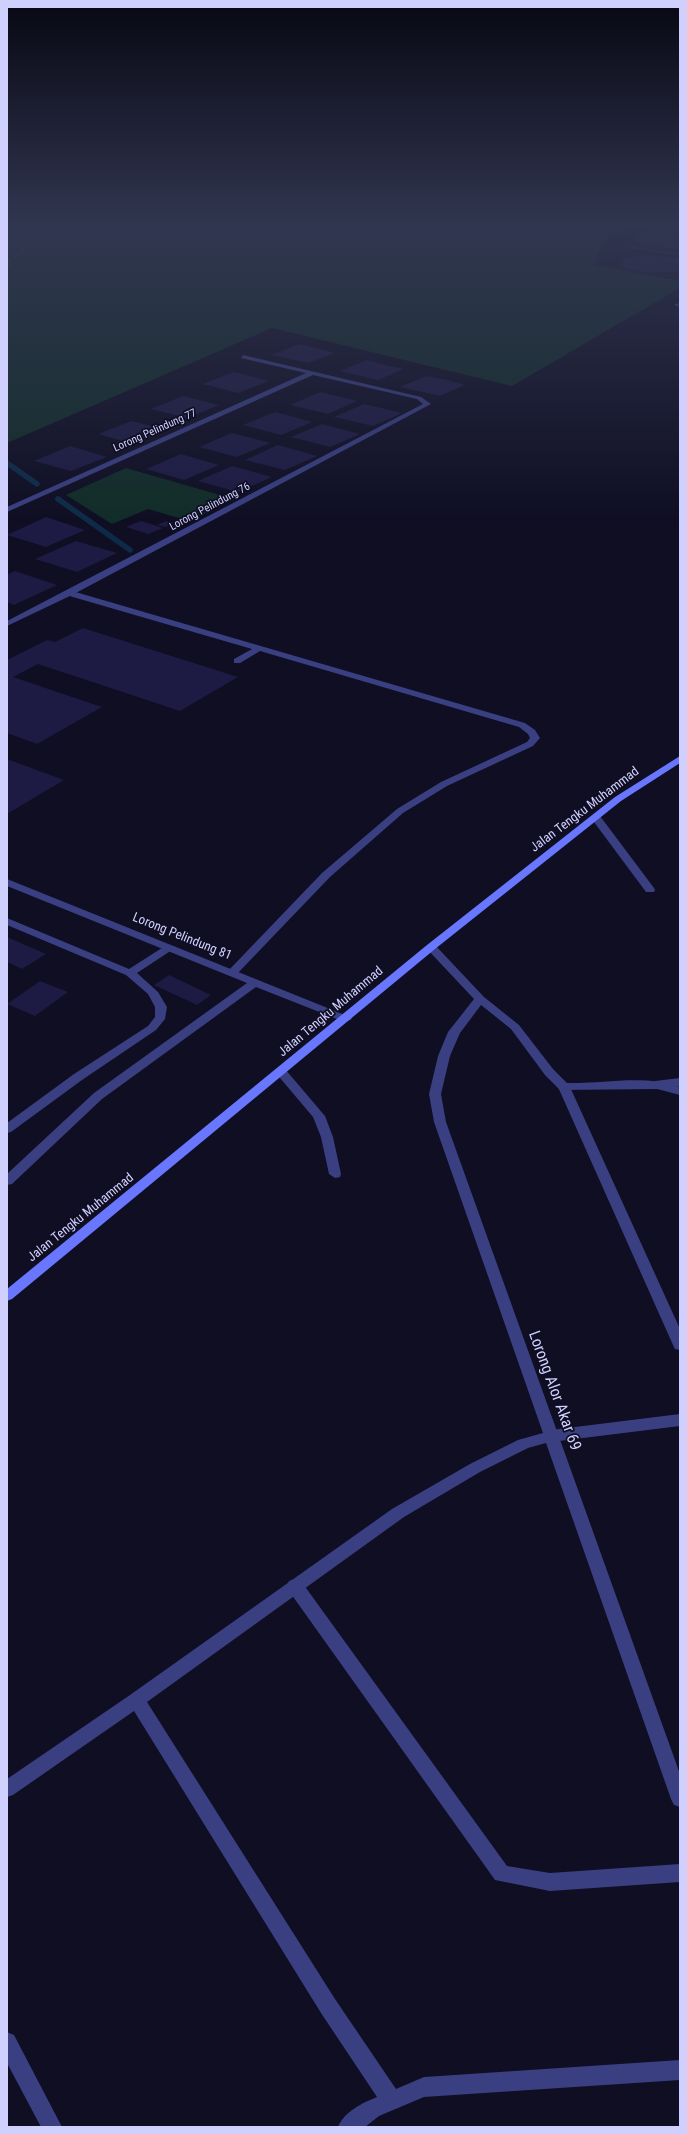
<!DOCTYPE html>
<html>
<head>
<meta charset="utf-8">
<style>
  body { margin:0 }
  #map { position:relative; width:687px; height:2134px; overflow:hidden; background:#0f0e23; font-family:"Roboto Condensed",sans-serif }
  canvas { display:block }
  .frame { position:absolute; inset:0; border:8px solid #d0d0ff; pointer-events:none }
</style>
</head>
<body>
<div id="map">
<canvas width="687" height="2134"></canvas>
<div class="frame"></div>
</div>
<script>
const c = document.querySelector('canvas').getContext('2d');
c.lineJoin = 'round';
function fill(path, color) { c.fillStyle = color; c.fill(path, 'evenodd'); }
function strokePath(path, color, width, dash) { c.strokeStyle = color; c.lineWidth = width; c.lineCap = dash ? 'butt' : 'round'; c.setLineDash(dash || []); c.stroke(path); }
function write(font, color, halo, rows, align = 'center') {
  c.font = font + ' "Roboto Condensed",sans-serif'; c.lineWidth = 3.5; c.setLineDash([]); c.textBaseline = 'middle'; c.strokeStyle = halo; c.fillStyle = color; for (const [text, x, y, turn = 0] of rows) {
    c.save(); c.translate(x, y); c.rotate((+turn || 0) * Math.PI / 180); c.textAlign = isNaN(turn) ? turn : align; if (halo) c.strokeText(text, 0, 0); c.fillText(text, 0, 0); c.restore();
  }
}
fill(new Path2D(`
  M 7,224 L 642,224 L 610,233 L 601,247 L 595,265 L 680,281 L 680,288 L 512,386 L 272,328 L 7,443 Z
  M 126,468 L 234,499 L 189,521 L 148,509 L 112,524 L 66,495 Z`), '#112d28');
strokePath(new Path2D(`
  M 7,463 L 37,484
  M 58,499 L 130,550`), '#0d2b48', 5.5);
fill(new Path2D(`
  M 666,229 L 680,230 L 680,249 L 651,247 L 639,243 L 633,239 L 633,237 L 638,233 Z
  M 643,255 L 680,258 L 680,272 L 646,273 L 626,268 L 621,264 L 625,259 Z
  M 299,344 L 316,348 L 335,353 L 308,363 L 272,355 Z
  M 367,360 L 385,365 L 404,369 L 378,380 L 340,371 Z
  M 234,372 L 269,381 L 238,393 L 203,384 Z
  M 426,376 L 447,380 L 465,385 L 440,396 L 400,387 Z
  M 320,392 L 357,401 L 328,414 L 290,405 Z
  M 183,396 L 219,405 L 187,418 L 151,409 Z
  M 364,404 L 402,413 L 373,426 L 334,417 Z
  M 275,412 L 312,422 L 281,435 L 243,425 Z
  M 132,421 L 167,430 L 134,444 L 98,434 Z
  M 322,424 L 360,434 L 330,447 L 291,437 Z
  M 232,433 L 270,443 L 237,457 L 199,447 Z
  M 278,445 L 317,456 L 285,470 L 245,460 Z
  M 70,446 L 107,457 L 71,471 L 34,461 Z
  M 181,454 L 219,465 L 184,480 L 146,469 Z
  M 232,466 L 272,477 L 238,492 L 198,481 Z
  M 46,517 L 85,530 L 46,547 L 7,535 Z
  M 141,521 L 163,528 L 148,534 L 126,527 Z
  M 166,521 L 174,523 L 165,527 L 157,525 Z
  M 76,541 L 117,553 L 77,572 L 35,559 Z
  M 15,571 L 57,585 L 14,605 L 7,602 L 7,575 Z
  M 83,628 L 238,677 L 180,711 L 38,664 L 13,677 L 102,707 L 37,744 L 7,733 L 7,660 L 47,640 L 55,642 Z
  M 7,759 L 64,780 L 7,814 Z
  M 7,937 L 46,954 L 22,969 L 7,962 Z
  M 169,975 L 211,995 L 197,1005 L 154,985 Z
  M 40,981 L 68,992 L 35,1016 L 7,1004 Z`), '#1d1a43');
strokePath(new Path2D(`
  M 7,243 L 24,250 L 23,253 L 8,261 L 10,267 L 7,269
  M 627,247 L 680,255`), '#2fb39b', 1, [1, 1.5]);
fill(new Path2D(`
  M 680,303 L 680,307 L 674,305 L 675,304 Z
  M 66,591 L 72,591 L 525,723 L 535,730 L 540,738 L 533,746 L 447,786 L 403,813 L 330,877 L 236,975 L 228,975 L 226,973 L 228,971 L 322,873 L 397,809 L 441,782 L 527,742 L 530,738 L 528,734 L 519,727 L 260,651 L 240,663 L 234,663 L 234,659 L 252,649 L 66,595 Z
  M 596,815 L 600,816 L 654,888 L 655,890 L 654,892 L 646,892 L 591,818 Z
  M 7,918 L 129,969 L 165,946 L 169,945 L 175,948 L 137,973 L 158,992 L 167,1007 L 165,1019 L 156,1030 L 82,1080 L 11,1132 L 7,1133 L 7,1123 L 74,1074 L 148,1026 L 155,1017 L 155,1007 L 148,994 L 126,975 L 7,925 Z
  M 281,1068 L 285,1069 L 325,1116 L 333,1137 L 341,1174 L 340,1177 L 335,1178 L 329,1174 L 321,1137 L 313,1117 L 275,1072 Z
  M 680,1078 L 680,1086 L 655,1089 L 649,1085 L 655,1081 Z
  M 564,1083 L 570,1087 L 680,1329 L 680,1350 L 675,1349 L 673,1345 L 558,1087 Z
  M 680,1414 L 680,1426 L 551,1442 L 546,1440 L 543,1436 L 546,1432 L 551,1430 Z
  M 295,1579 L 301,1581 L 507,1866 L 550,1873 L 680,1864 L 680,1882 L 550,1891 L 495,1880 L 289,1591 L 287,1586 L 289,1581 Z
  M 7,2032 L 14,2035 L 62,2127 L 41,2127 L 7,2063 Z`), '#393f81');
fill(new Path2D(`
  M 243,355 L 421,397 L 431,404 L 72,595 L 7,626 L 7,621 L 423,404 L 417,399 L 313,375 L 7,512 L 7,507 L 306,373 L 241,358 Z
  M 7,879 L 350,1017 L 352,1019 L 346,1022 L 342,1021 L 256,987 L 102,1099 L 12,1184 L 7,1185 L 7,1174 L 94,1093 L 247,983 L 7,886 Z
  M 431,944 L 435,945 L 484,997 L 519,1025 L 553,1069 L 567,1083 C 603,1084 645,1074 680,1087 L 680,1095 L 657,1089 L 560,1090 L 545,1075 L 511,1029 L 481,1005 L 460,1033 L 450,1056 L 441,1094 L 446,1122 L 680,1774 L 680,1807 L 674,1805 L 671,1799 L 546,1443 L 528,1448 L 480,1472 L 404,1517 L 147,1702 L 335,1999 L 396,2089 L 424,2077 L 680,2060 L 680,2080 L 424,2097 L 379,2116 L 365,2127 L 338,2127 C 344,2112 362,2103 377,2097 L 321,2013 L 134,1711 L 13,1795 L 7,1797 L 7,1779 L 130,1695 L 392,1509 L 470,1464 L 518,1440 L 543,1433 L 434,1122 L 429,1094 L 438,1056 L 448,1032 L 474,999 L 427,949 L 426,947 Z`), '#393f81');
fill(new Path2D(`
  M 680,756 L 680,763 L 621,801 L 435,949 L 12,1299 L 7,1301 L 7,1289 L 427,945 L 615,797 Z`), '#6877fe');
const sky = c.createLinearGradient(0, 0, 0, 523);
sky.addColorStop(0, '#080813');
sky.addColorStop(0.43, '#313650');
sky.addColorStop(1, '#31365000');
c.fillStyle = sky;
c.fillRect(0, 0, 687, 523);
write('11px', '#d0d0ff', '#0f0e23', [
  ["Lorong Pelindung 77",155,431,-24],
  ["Lorong Pelindung 76",210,507,-28]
]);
write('13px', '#d0d0ff', '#0f0e23', [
  ["Jalan Tengku Muhammad",585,810,-37],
  ["Lorong Pelindung 81",182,937,22],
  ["Jalan Tengku Muhammad",331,1012,-40],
  ["Jalan Tengku Muhammad",81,1218,-39]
]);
write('16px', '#d0d0ff', '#0f0e23', [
  ["Lorong Alor Akar 69",554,1391,70]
]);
</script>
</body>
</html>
